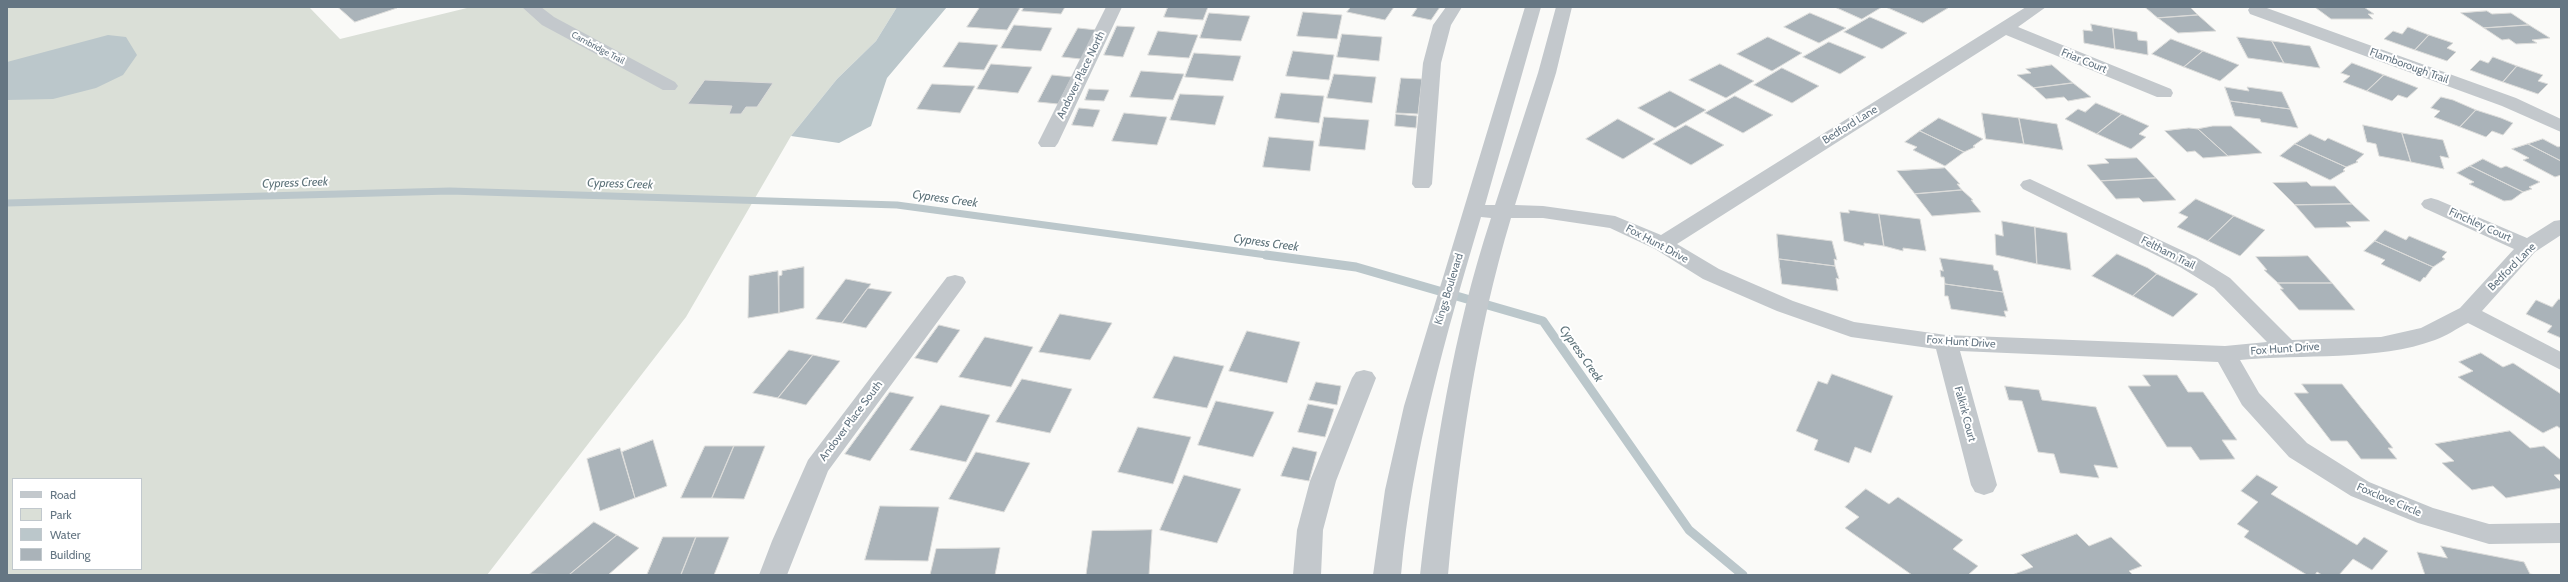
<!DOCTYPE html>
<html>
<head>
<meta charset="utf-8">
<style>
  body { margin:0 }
  #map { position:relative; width:2568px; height:582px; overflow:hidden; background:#fafaf8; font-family:Cabin,sans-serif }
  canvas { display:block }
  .frame { position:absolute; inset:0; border:8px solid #657683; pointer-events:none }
  .legend { position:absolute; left:12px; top:478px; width:130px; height:92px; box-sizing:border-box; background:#fff; border:1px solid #c1c8cd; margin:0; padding:5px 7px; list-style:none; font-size:12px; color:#657683 }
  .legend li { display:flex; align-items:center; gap:8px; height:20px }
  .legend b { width:20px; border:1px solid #c1c8cd }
</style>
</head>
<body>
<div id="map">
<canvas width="2568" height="582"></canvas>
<div class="frame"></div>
<ul class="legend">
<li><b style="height:5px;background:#c3c8cc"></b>Road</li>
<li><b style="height:11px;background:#dadfd7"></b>Park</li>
<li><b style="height:11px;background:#bbc7cb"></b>Water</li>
<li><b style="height:11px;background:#aab3b9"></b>Building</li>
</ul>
</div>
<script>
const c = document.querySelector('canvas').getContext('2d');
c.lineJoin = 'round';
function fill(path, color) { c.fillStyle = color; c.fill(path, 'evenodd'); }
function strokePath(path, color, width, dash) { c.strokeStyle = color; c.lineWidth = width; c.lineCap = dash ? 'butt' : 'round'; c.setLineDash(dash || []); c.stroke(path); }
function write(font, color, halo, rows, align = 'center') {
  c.font = font + ' Cabin,sans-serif'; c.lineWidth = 4; c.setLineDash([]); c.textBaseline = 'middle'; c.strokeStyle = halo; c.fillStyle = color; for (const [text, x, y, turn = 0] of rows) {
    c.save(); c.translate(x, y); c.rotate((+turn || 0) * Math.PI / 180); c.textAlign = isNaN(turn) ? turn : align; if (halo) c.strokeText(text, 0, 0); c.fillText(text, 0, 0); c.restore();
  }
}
fill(new Path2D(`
  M 7,7 L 309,7 L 340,39 L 471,7 L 897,7 L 876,41 L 837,79 L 791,136 L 686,317 L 487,575 L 7,575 ZM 13,479 L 141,479 L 141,569 L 13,569 Z`), '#dadfd7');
fill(new Path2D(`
  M 897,7 L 947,7 L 887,78 L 871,126 L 839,143 L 791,136 L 837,79 L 876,41 Z
  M 108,35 L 126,37 L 137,55 L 123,75 L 96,88 L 53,99 L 7,100 L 7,62 Z`), '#bbc7cb');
strokePath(new Path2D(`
  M 7,203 L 450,191 L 897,205 L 1274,256`), '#bbc7cb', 7);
strokePath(new Path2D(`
  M 1266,255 L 1356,267 L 1543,321 L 1689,530 L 1743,575`), '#bbc7cb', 9);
const building = new Path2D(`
  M 338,7 L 396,7 L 397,8 L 355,22 Z
  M 980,7 L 1012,7 L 1020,8 L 1007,30 L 967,27 Z
  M 1024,7 L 1065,7 L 1061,14 L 1022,11 Z
  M 1168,7 L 1208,7 L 1203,20 L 1164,17 Z
  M 1351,7 L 1394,7 L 1385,20 L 1347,12 Z
  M 1418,7 L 1440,7 L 1431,20 L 1412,16 Z
  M 1835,7 L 1882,7 L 1862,19 Z
  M 1886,7 L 1945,7 L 1948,8 L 1923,23 Z
  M 2145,7 L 2190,7 L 2198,15 L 2158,18 Z
  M 2364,7 L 2374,14 L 2368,14 L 2373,19 L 2331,19 L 2316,8 Z
  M 2487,11 L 2492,14 L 2511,13 L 2529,25 L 2484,28 L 2461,13 Z
  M 1303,12 L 1342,15 L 1337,39 L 1297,36 Z
  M 1209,13 L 1250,16 L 1241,41 L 1200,38 Z
  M 1810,13 L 1846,28 L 1819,43 L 1784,27 Z
  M 2198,15 L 2216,31 L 2178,33 L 2158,18 Z
  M 1870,17 L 1907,33 L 1882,49 L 1844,32 Z
  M 2091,24 L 2113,28 L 2115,49 L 2084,43 L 2083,30 L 2092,31 Z
  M 1014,25 L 1052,28 L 1041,51 L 1001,48 Z
  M 2529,25 L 2550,38 L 2532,40 L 2537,43 L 2516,44 L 2509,39 L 2502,40 L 2484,28 Z
  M 1117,26 L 1135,27 L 1123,57 L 1104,55 Z
  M 2408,27 L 2429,35 L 2415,50 L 2384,39 L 2393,31 L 2402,34 Z
  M 1078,28 L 1097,30 L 1081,59 L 1062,57 Z
  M 2113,28 L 2137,32 L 2138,40 L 2147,41 L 2148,55 L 2115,49 Z
  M 1158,31 L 1198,35 L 1189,58 L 1148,55 Z
  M 1342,34 L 1382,37 L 1379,61 L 1337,57 Z
  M 2429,35 L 2453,43 L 2447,48 L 2456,52 L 2447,61 L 2415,50 Z
  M 1768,37 L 1802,53 L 1772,71 L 1737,54 Z
  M 2237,37 L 2272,41 L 2284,63 L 2248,58 Z
  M 2171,39 L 2203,51 L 2184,67 L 2152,54 Z
  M 2272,41 L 2310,46 L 2320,68 L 2284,63 Z
  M 959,42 L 998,45 L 984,70 L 943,67 Z
  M 1829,42 L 1866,57 L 1840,74 L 1803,57 Z
  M 1293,51 L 1334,55 L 1329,80 L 1286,76 Z
  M 2203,51 L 2239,65 L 2220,81 L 2184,67 Z
  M 1194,53 L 1241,56 L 1233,81 L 1185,77 Z
  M 2493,57 L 2517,66 L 2503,82 L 2470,70 L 2480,60 L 2488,63 Z
  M 2352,63 L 2371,70 L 2384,75 L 2367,91 L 2343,82 L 2350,76 L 2341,73 Z
  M 991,64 L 1032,67 L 1018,93 L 977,89 Z
  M 1720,64 L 1754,81 L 1726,98 L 1689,80 Z
  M 2052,65 L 2073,83 L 2034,88 L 2017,75 L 2031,73 L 2026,69 Z
  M 2517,66 L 2543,75 L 2538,81 L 2548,84 L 2538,94 L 2503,82 Z
  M 1782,68 L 1819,86 L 1792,103 L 1754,85 Z
  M 1141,71 L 1184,74 L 1173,100 L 1130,97 Z
  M 1334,74 L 1376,77 L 1372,103 L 1327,98 Z
  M 1052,75 L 1072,77 L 1058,104 L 1038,102 Z
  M 2384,75 L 2408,84 L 2418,88 L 2407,98 L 2398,95 L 2392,101 L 2367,91 Z
  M 1401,78 L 1422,79 L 1418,114 L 1396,113 Z
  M 705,80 L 773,83 L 757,107 L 746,107 L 741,114 L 729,114 L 732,106 L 688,104 Z
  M 2073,83 L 2091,97 L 2068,101 L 2064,97 L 2046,99 L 2034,88 Z
  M 932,84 L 975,86 L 960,113 L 917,109 Z
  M 2225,87 L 2249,91 L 2247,87 L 2282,92 L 2290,109 L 2230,101 Z
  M 1089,89 L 1109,90 L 1104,101 L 1085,100 Z
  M 1670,91 L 1706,110 L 1675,128 L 1638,108 Z
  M 1281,93 L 1324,96 L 1319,123 L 1275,118 Z
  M 1180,94 L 1224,96 L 1215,125 L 1170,120 Z
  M 1735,96 L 1773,115 L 1743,133 L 1705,113 Z
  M 2441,97 L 2453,100 L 2476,110 L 2460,127 L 2434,117 L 2440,111 L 2431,108 Z
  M 2230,101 L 2290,109 L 2298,128 L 2261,122 L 2260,119 L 2235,116 Z
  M 2096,103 L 2122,114 L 2097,134 L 2065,119 L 2078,109 L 2085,112 Z
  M 1079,108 L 1100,110 L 1093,127 L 1072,125 Z
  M 2476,110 L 2501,118 L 2513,123 L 2503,135 L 2492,131 L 2486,137 L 2460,127 Z
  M 1124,113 L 1167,117 L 1157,145 L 1112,141 Z
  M 1982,113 L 2019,118 L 2024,144 L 1986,139 Z
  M 1396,114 L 1417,116 L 1416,128 L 1395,126 Z
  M 2122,114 L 2149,126 L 2139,134 L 2146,137 L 2131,149 L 2097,134 Z
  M 1324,117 L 1369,120 L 1365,150 L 1319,146 Z
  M 1939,118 L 1983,139 L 1973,146 L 1975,147 L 1964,152 L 1920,131 Z
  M 2019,118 L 2057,124 L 2063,150 L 2024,144 Z
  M 1618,119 L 1655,139 L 1623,159 L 1586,139 Z
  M 1686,125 L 1724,145 L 1691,165 L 1653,144 Z
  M 2363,125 L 2402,133 L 2411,162 L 2379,156 L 2376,144 L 2367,142 Z
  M 2213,126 L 2231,126 L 2262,153 L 2228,156 L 2198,129 Z
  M 2189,128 L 2198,129 L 2228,156 L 2203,158 L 2195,151 L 2187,152 L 2165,131 Z
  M 1920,131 L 1964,152 L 1945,166 L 1913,150 L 1917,147 L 1905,142 Z
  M 2402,133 L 2443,140 L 2449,158 L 2440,156 L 2444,169 L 2411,162 Z
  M 2310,134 L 2325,141 L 2328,138 L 2364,154 L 2356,161 L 2358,162 L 2346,167 L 2295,144 Z
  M 1269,137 L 1314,141 L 1310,171 L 1263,167 Z
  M 2543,139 L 2558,147 L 2561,146 L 2561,161 L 2528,144 Z
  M 2295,144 L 2346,167 L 2343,170 L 2345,171 L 2330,180 L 2280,156 Z
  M 2528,144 L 2561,161 L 2561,175 L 2555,177 L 2523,160 L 2529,158 L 2512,149 Z
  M 2137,158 L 2156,178 L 2101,181 L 2087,165 L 2109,163 L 2105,159 Z
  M 2483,159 L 2501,168 L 2506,166 L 2540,182 L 2529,187 L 2532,189 L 2523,192 L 2470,166 Z
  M 2470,166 L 2523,192 L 2512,200 L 2504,201 L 2469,184 L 2474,182 L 2457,173 Z
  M 1945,168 L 1960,184 L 1957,184 L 1962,190 L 1915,194 L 1897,171 Z
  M 2156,178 L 2176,200 L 2143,202 L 2139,198 L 2116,199 L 2101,181 Z
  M 2307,182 L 2311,186 L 2335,186 L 2352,204 L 2295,205 L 2273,183 Z
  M 1962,190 L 1973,200 L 1971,200 L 1981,212 L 1932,216 L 1915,194 Z
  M 2196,199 L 2234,216 L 2208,241 L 2177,227 L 2188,217 L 2179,213 Z
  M 2352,204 L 2370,221 L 2346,222 L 2351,227 L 2315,228 L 2295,205 Z
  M 1849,210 L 1879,214 L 1884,246 L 1864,243 L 1864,246 L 1844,241 L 1840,212 L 1849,213 Z
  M 1879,214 L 1920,219 L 1926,251 L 1903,248 L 1903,251 L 1884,246 Z
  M 2234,216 L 2265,230 L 2240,256 L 2208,241 Z
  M 2002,221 L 2035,227 L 2037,264 L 1996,255 L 1995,234 L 2003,236 Z
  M 2035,227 L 2067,233 L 2071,270 L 2037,264 Z
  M 2385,230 L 2406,240 L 2409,236 L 2447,252 L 2442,257 L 2445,259 L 2433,267 L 2375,241 Z
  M 1777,234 L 1832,241 L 1837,260 L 1834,259 L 1835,266 L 1779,259 Z
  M 2375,241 L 2433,267 L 2425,278 L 2424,277 L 2420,282 L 2381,264 L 2385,260 L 2364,251 Z
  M 2117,254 L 2148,268 L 2157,274 L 2133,296 L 2092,276 Z
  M 2308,256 L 2332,283 L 2278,283 L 2264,270 L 2267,270 L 2256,257 Z
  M 1940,258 L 1993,265 L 1994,270 L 1998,271 L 2003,292 L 1945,284 L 1944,277 L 1941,277 L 1940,270 L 1943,271 Z
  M 1779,259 L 1835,266 L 1839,279 L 1836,278 L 1838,291 L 1782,284 Z
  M 804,267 L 804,308 L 779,313 L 779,276 L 782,275 L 782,271 Z
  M 778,271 L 779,313 L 748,318 L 749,276 Z
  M 2157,274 L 2198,294 L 2173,317 L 2133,296 Z
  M 846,279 L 871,284 L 842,323 L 816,319 Z
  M 2278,283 L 2332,283 L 2355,310 L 2299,310 L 2280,289 L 2283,289 Z
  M 1945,284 L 2003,292 L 2008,311 L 2004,311 L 2006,317 L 1951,309 L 1948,296 L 1945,296 Z
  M 868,288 L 892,292 L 866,328 L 842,323 Z
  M 2559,299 L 2561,300 L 2561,338 L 2547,332 L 2552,326 L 2526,314 L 2536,300 L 2552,307 Z
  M 1060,314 L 1112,323 L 1090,360 L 1039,352 Z
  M 939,325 L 960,330 L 937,363 L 915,358 Z
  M 1247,331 L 1300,342 L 1287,383 L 1229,371 Z
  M 985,337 L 1033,347 L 1011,387 L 959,377 Z
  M 789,350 L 813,355 L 778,398 L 753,393 Z
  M 2481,353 L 2503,367 L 2513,363 L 2561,394 L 2561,429 L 2557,426 L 2543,433 L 2458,377 L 2473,371 L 2459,362 Z
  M 813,355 L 840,361 L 806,405 L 778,398 Z
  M 1174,356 L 1224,366 L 1207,408 L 1153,398 Z
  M 1832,374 L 1893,396 L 1871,453 L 1855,447 L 1849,463 L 1814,450 L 1818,440 L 1796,431 L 1818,381 L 1827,384 Z
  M 2143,375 L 2177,375 L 2188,392 L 2203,392 L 2237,440 L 2222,440 L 2235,459 L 2200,460 L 2191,447 L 2167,447 L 2128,386 L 2150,386 Z
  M 1022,379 L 1072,389 L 1050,433 L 996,422 Z
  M 1316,382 L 1341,386 L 1337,405 L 1309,400 Z
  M 2302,384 L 2342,384 L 2393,448 L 2388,448 L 2397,459 L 2361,459 L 2347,441 L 2331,441 L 2294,393 L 2308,393 Z
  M 2005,386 L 2039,390 L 2042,400 L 2096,407 L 2118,468 L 2094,465 L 2099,478 L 2060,473 L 2054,454 L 2038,452 L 2022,401 L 2009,400 Z
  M 890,392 L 914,397 L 870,461 L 845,454 Z
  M 1216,401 L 1274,412 L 1253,457 L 1198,445 Z
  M 1308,404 L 1334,409 L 1325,437 L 1298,432 Z
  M 941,405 L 990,415 L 966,462 L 910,450 Z
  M 1138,427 L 1191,437 L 1173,484 L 1118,472 Z
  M 2510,431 L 2530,448 L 2544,446 L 2561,460 L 2561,474 L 2554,475 L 2561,482 L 2561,488 L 2506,498 L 2493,486 L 2472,490 L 2442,463 L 2454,461 L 2435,444 Z
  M 653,440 L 667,486 L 635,498 L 622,452 Z
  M 705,446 L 734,446 L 712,498 L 681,498 Z
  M 734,446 L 765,446 L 744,499 L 712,498 Z
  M 1293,447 L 1317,452 L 1309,481 L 1281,476 Z
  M 620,448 L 635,498 L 600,511 L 587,459 Z
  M 976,452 L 1030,463 L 1004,512 L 949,499 Z
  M 1184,475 L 1241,489 L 1217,543 L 1160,530 Z
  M 2257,475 L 2278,487 L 2271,494 L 2357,545 L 2364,537 L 2388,551 L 2372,570 L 2353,559 L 2339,575 L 2322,575 L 2317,572 L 2315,575 L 2307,575 L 2244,537 L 2249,531 L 2237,524 L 2258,502 L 2241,491 Z
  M 1866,489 L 1889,504 L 1898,497 L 1963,540 L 1953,549 L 1978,566 L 1968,575 L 1912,575 L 1845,528 L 1859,517 L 1845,507 Z
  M 880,506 L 939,507 L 928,561 L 865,560 Z
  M 594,522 L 617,535 L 569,575 L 530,574 Z
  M 1152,530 L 1149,575 L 1086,575 L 1092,531 Z
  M 2077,534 L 2089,546 L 2111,537 L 2142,566 L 2129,571 L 2133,575 L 2012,575 L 2033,567 L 2021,555 Z
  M 617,535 L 639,548 L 608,575 L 569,575 Z
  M 663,537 L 696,537 L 681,575 L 647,575 Z
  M 696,537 L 729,537 L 714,575 L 681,575 Z
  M 2441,546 L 2524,562 L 2530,574 L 2536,575 L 2425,575 L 2417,552 L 2447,558 Z
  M 1000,548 L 995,575 L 930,575 L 936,549 Z`);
fill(building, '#aab3b9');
strokePath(building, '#dcdcda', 1);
fill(new Path2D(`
  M 522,7 L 541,7 L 554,17 L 675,82 L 678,86 L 675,90 L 663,90 L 542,25 Z
  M 1106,7 L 1122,7 L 1058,143 L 1055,147 L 1041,147 L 1038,143 Z
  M 1446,7 L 1462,7 L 1451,25 L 1441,63 L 1432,184 L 1429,188 L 1415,188 L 1412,184 L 1423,63 L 1433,25 Z
  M 1525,7 L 1541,7 L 1485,205 L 1495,205 L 1538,73 L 1556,7 L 1572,7 L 1556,73 L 1515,205 L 1543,206 L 1615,216 L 1661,235 L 2026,7 L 2046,7 L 2018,27 L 2171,89 L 2173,93 L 2171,97 L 2157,97 L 2006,35 L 1677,244 L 1719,269 L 1793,301 L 1854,322 L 1946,335 L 2225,346 L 2267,342 L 2214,288 L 2180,267 L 2023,189 L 2020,185 L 2023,181 L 2030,179 L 2196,257 L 2230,278 L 2292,340 L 2381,337 L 2421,328 L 2460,308 L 2514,249 L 2424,208 L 2421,204 L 2424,200 L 2431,198 L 2438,200 L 2527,238 L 2554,221 L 2561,220 L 2561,235 L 2535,252 L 2482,311 L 2561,352 L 2561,370 L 2468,323 C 2457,328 2447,336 2435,340 C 2379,361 2301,354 2240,360 L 2259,393 L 2307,443 L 2369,482 L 2433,508 L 2489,524 L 2561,523 L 2561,543 L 2489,544 L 2418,523 L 2351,496 L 2289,457 L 2242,405 L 2218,362 L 1960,351 L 1997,485 L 1993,492 L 1984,495 L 1975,492 L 1971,485 L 1936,349 L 1851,337 L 1777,311 L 1703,279 L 1655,249 L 1610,228 L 1543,218 L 1511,218 C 1476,334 1459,455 1448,575 L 1420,575 C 1434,454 1453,333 1491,218 L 1481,217 C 1446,335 1412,452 1401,575 L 1373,575 L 1385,490 L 1404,406 Z
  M 2250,7 L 2264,7 L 2516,98 L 2561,119 L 2561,132 L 2502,106 L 2250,14 L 2248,10 Z
  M 955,275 L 963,277 L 966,282 L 963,287 L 828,471 L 787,575 L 759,575 L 772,541 L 808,460 L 947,277 Z
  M 1364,370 L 1372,372 L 1376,378 L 1336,481 L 1323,530 L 1321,575 L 1293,575 L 1297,530 L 1310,481 L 1352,378 L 1356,372 Z`), '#c3c8cc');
write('9px', '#657683', '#fff', [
  ["Cambridge Trail",598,48,28]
]);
write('11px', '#657683', '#fff', [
  ["Friar Court",2084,61,22],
  ["Flamborough Trail",2409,66,20],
  ["Andover Place North",1081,75,-64],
  ["Bedford Lane",1850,125,-32],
  ["Finchley Court",2480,225,24],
  ["Fox Hunt Drive",1657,244,28],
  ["Feltham Trail",2168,253,27],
  ["Bedford Lane",2512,267,-45],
  ["Kings Boulevard",1449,289,-73],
  ["Fox Hunt Drive",1961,342,4],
  ["Fox Hunt Drive",2285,349,-4],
  ["Falkirk Court",1965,414,75],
  ["Andover Place South",851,421,-53],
  ["Foxclove Circle",2389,500,23]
]);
write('italic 12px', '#60757c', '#fff', [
  ["Cypress Creek",295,183,-2],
  ["Cypress Creek",620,184,2],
  ["Cypress Creek",945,199,8],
  ["Cypress Creek",1266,243,8],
  ["Cypress Creek",1581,354,55]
]);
</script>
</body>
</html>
